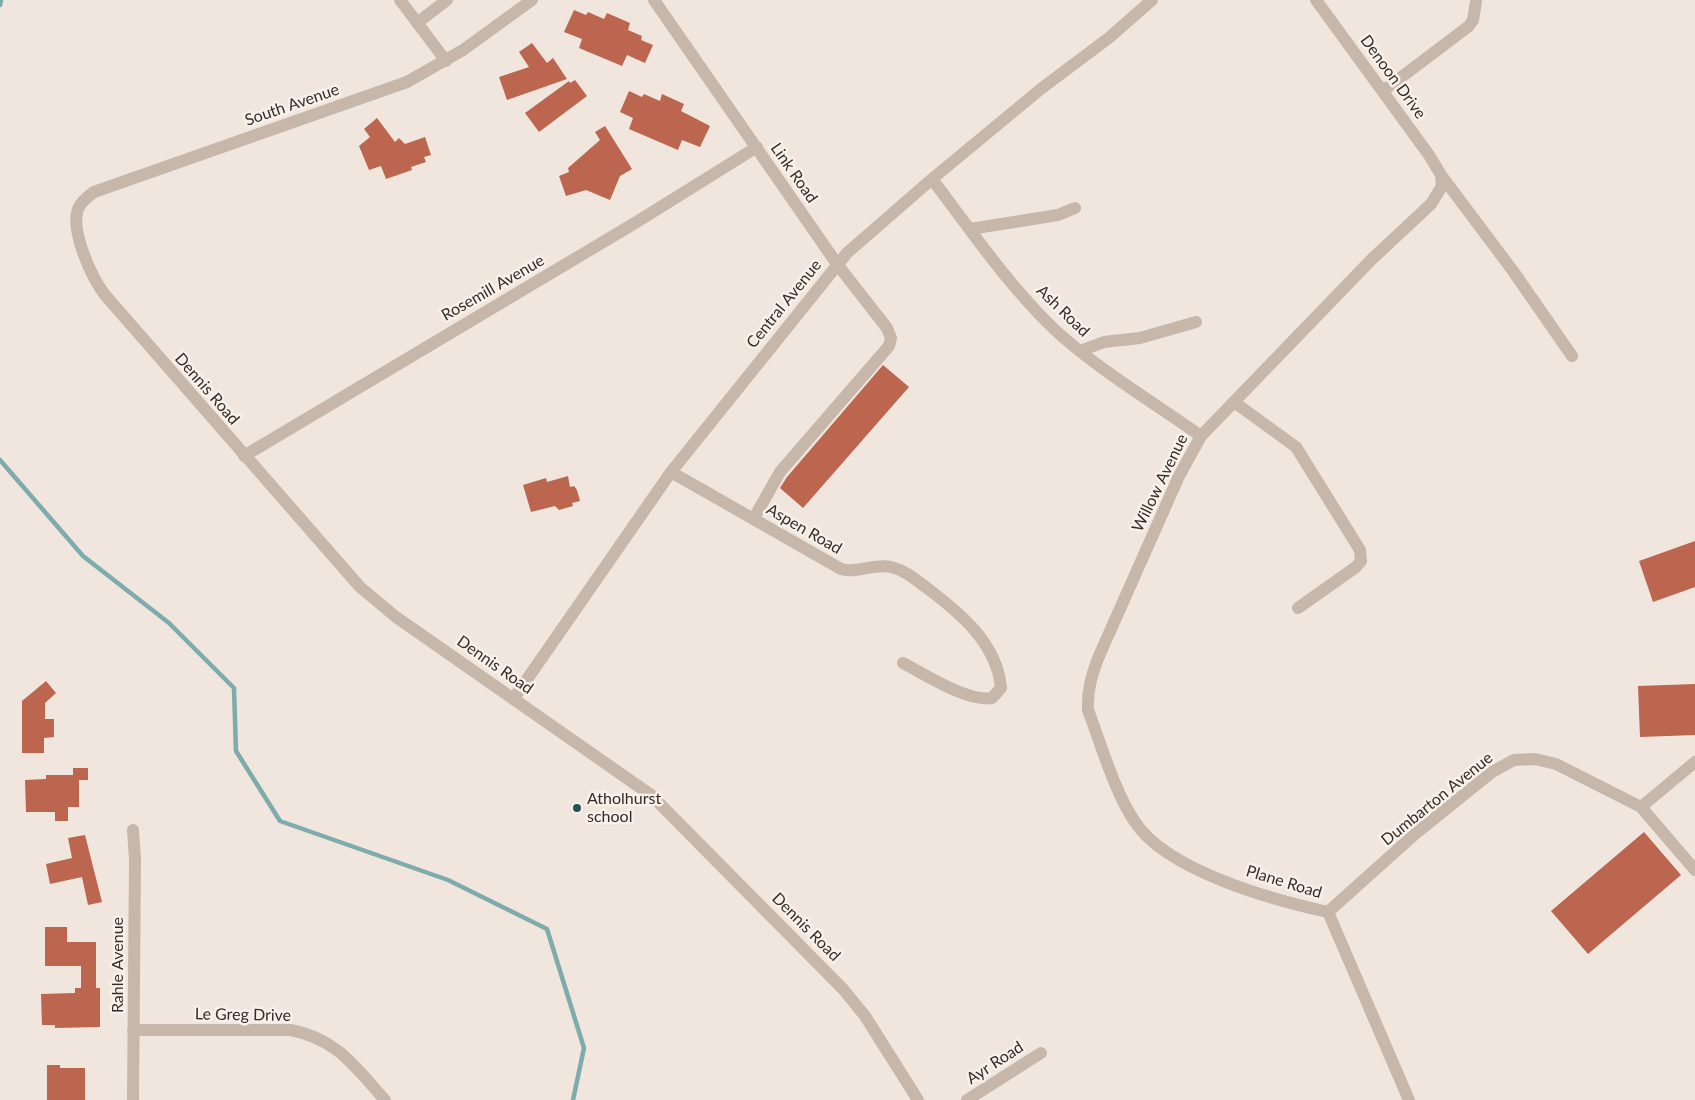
<!DOCTYPE html>
<html>
<head>
<meta charset="utf-8">
<style>
  body { margin:0 }
  canvas { display:block; background:#f0e6dd }
</style>
</head>
<body>
<canvas width="1695" height="1100"></canvas>
<script>
const c = document.querySelector('canvas').getContext('2d');
c.lineJoin = 'round';
function strokePath(path, color, width, dash) { c.strokeStyle = color; c.lineWidth = width; c.lineCap = dash ? 'butt' : 'round'; c.setLineDash(dash || []); c.stroke(path); }
function fill(path, color) { c.fillStyle = color; c.fill(path, 'evenodd'); }
function write(font, color, halo, rows, align = 'center') {
  c.font = font + ' Lato,sans-serif'; c.lineWidth = 5; c.setLineDash([]); c.textBaseline = 'middle'; c.strokeStyle = halo; c.fillStyle = color; for (const [text, x, y, turn = 0] of rows) {
    c.save(); c.translate(x, y); c.rotate((+turn || 0) * Math.PI / 180); c.textAlign = isNaN(turn) ? turn : align; if (halo) c.strokeText(text, 0, 0); c.fillText(text, 0, 0); c.restore();
  }
}
strokePath(new Path2D(`
  M 0,5 L 1,0
  M 0,460 L 83,556 L 169,623 L 234,688 L 236,751 L 280,821 L 448,880 L 547,929 L 584,1048 L 573,1100`), '#7eabab', 4.5);
fill(new Path2D(`
  M 574,10 L 586,15 L 588,12 L 604,19 L 607,13 L 630,23 L 628,30 L 642,36 L 641,40 L 653,45 L 645,63 L 627,55 L 622,66 L 579,48 L 582,39 L 564,32 Z
  M 532,43 L 547,63 L 553,58 L 567,79 L 507,100 L 499,77 L 529,67 L 519,52 Z
  M 575,80 L 587,96 L 539,132 L 525,113 L 569,81 L 570,83 Z
  M 629,91 L 642,97 L 644,94 L 660,101 L 662,94 L 684,104 L 681,111 L 710,126 L 700,147 L 682,140 L 678,150 L 629,129 L 633,118 L 620,112 Z
  M 377,118 L 395,142 L 399,138 L 405,144 L 425,137 L 431,155 L 424,157 L 426,162 L 411,167 L 412,170 L 386,179 L 381,166 L 369,170 L 359,146 L 370,137 L 364,129 Z
  M 605,126 L 632,169 L 620,176 L 610,200 L 586,190 L 566,196 L 559,176 L 569,172 L 568,168 L 600,140 L 595,132 Z
  M 883,365 L 909,387 L 803,508 L 780,488 L 787,477 Z
  M 568,476 L 570,487 L 574,486 L 577,490 L 580,501 L 572,503 L 573,506 L 559,510 L 555,506 L 531,512 L 523,485 L 546,478 L 547,482 Z
  M 1695,541 L 1695,587 L 1653,602 L 1639,561 Z
  M 46,681 L 56,693 L 45,703 L 45,719 L 54,719 L 54,737 L 44,738 L 44,753 L 22,753 L 22,701 Z
  M 1695,684 L 1695,735 L 1640,737 L 1638,686 Z
  M 73,768 L 88,768 L 88,780 L 79,780 L 79,807 L 68,807 L 68,821 L 55,821 L 55,812 L 26,812 L 25,780 L 46,779 L 46,775 L 73,775 Z
  M 1644,832 L 1681,875 L 1588,954 L 1551,911 Z
  M 85,835 L 102,902 L 88,905 L 82,877 L 50,884 L 46,864 L 72,858 L 68,838 Z
  M 45,927 L 67,927 L 67,942 L 96,942 L 96,988 L 100,988 L 100,1027 L 55,1028 L 55,1025 L 42,1025 L 41,994 L 75,993 L 75,988 L 81,988 L 81,966 L 45,966 Z
  M 47,1065 L 60,1065 L 60,1068 L 85,1068 L 85,1100 L 47,1100 Z`), '#bc654f');
strokePath(new Path2D(`
  M 400,0 L 446,61
  M 532,0 L 463,50 L 407,82 L 94,192 C 87,197 81,202 78,209 C 70,231 92,278 105,295 L 360,587 L 396,617 L 651,795 L 843,989 L 865,1016 L 918,1100
  M 654,0 L 837,264 L 887,328 L 891,338 L 889,346 L 780,472 L 754,518
  M 1316,0 L 1429,155 L 1441,175 L 1513,271 L 1572,356
  M 417,23 L 447,0
  M 1383,91 L 1469,26 L 1473,20 L 1476,2
  M 932,179 C 970,229 1008,285 1054,329 C 1097,369 1153,402 1201,436
  M 970,229 L 1058,215 L 1075,208
  M 1080,351 L 1104,342 L 1140,338 L 1196,322
  M 1234,402 L 1296,447 L 1360,550 L 1361,561 L 1356,567 L 1298,608
  M 244,456 L 635,223 L 757,147
  M 671,472 L 841,569 C 858,574 874,563 891,567 C 905,570 916,580 927,588 C 960,613 997,643 1001,688 L 992,698 C 967,702 926,675 903,663
  M 514,698 L 671,472 L 847,253 L 932,179 L 1042,88 L 1110,37 L 1152,0
  M 1641,807 L 1695,762
  M 133,830 L 135,859 L 133,1100
  M 1328,912 L 1415,834 L 1492,772 L 1514,760 L 1535,759 L 1556,764 L 1641,807 L 1695,870
  M 133,1030 L 291,1030 C 337,1039 355,1067 385,1100
  M 967,1100 L 1041,1053
  M 1409,1100 L 1328,912 C 1273,900 1167,871 1135,822 C 1115,793 1101,744 1088,710 C 1087,690 1092,674 1099,656 L 1179,476 L 1201,436 L 1372,259 L 1431,204 L 1442,186 L 1441,175`), '#c7b6aa', 12);
for (const [x, y, r, color] of [
  [577,808,5,"#225254"]
]) { const dot = new Path2D(); dot.arc(x, y, r, 0, 2 * Math.PI); c.fillStyle = color; c.fill(dot); strokePath(dot, '#f8f1e9', 2); }
write('16px', '#352c29', '#f8f1e9', [
  ["Denoon Drive",1393,77,54],
  ["South Avenue",292,105,-19],
  ["Link Road",794,173,55],
  ["Rosemill Avenue",493,288,-30],
  ["Central Avenue",784,304,-51],
  ["Ash Road",1063,311,44],
  ["Dennis Road",207,389,49],
  ["Willow Avenue",1160,483,-64],
  ["Aspen Road",804,529,30],
  ["Dennis Road",495,665,35],
  ["Dumbarton Avenue",1437,799,-39],
  ["Plane Road",1284,882,17],
  ["Dennis Road",806,927,45],
  ["Rahle Avenue",118,965,-90],
  ["Le Greg Drive",243,1015,1],
  ["Ayr Road",995,1063,-33]
]);
write('16px', '#352c29', '#f8f1e9', [
  ["Atholhurst",587,799],
  ["school",587,817]
], 'left');
</script>
</body>
</html>
